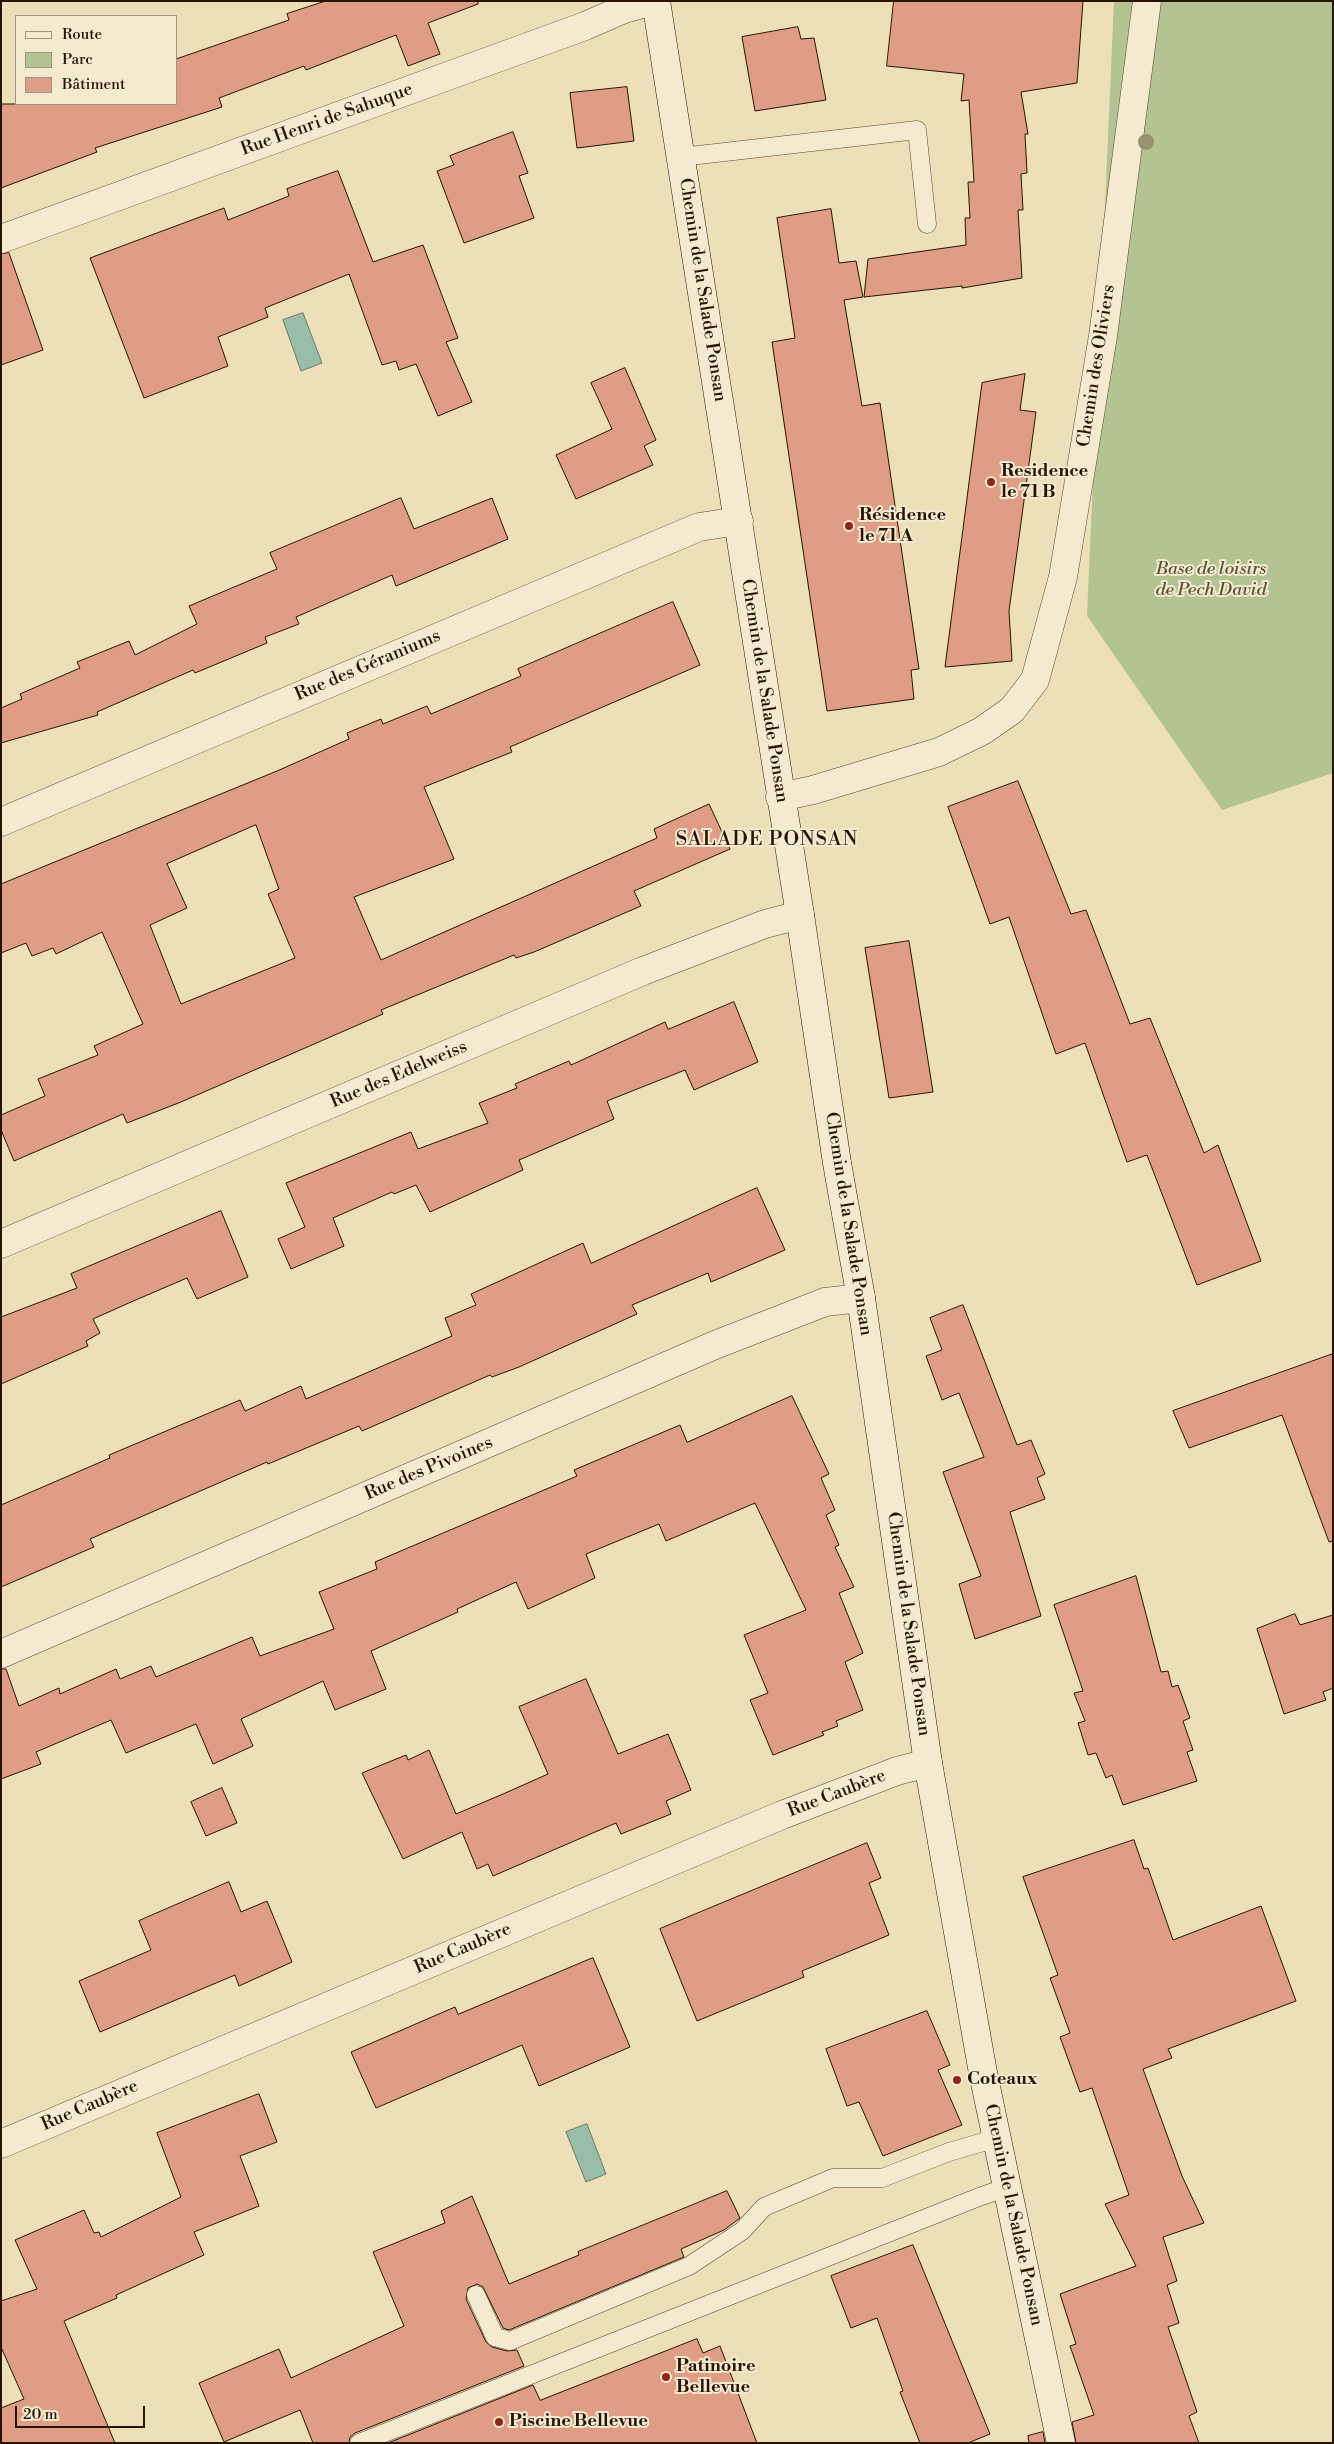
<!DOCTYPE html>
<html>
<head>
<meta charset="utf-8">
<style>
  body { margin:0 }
  #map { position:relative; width:1334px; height:2444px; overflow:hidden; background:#eddfb7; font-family:"Libre Bodoni",serif }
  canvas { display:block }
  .frame { position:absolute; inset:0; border:2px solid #271403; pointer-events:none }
  .legend { position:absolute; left:15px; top:15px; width:162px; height:90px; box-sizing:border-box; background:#f3ead0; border:1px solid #a1947e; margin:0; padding:6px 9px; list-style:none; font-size:15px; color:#271403 }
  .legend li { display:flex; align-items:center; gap:10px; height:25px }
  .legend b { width:25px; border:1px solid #a1947e }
  .scale { position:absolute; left:15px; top:2406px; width:130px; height:22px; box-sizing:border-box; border:2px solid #271403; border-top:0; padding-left:6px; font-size:15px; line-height:18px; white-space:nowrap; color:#271403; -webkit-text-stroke:4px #f3ead0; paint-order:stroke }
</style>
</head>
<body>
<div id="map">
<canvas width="1334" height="2444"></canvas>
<div class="frame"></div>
<ul class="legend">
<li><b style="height:6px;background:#f3ead0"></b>Route</li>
<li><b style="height:14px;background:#b3c392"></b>Parc</li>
<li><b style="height:14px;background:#df9d85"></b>Bâtiment</li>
</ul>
<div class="scale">20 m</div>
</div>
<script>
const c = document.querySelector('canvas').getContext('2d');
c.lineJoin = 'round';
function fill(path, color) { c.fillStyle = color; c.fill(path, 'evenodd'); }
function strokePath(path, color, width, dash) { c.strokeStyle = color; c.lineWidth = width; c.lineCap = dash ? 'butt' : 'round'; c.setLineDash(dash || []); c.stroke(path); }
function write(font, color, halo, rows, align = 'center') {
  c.font = font + ' "Libre Bodoni",serif'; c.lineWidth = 4; c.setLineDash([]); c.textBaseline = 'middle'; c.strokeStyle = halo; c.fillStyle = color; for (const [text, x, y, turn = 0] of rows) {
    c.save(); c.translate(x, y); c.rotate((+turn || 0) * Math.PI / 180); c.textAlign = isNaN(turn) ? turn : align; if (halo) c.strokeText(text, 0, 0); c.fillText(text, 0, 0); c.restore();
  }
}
fill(new Path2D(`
  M 1114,1 L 1333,1 L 1333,773 L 1222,810 L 1087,616 Z`), '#b3c392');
const water = new Path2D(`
  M 303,313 L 322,363 L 301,371 L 283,320 Z
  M 587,2124 L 606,2174 L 586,2182 L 566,2132 Z`);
fill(water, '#9abda9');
strokePath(water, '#6c7967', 1);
const building = new Path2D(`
  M 326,1 L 478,1 L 478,4 L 428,23 L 440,54 L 408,66 L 396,35 L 306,70 L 304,66 L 219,98 L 222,107 L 95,148 L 97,152 L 1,188 L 1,104 L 176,104 L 176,59 L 289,20 L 287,14 Z
  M 894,1 L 1083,1 L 1077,83 L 1021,92 L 1028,134 L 1025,134 L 1027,173 L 1021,174 L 1023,210 L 1018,210 L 1022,278 L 962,288 L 962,286 L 864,297 L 868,259 L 966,245 L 965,218 L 970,218 L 968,182 L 974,182 L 969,100 L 961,101 L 964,74 L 887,66 Z
  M 798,27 L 801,39 L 814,38 L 826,100 L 755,111 L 742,37 Z
  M 627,87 L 634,141 L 577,148 L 570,93 Z
  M 513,132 L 528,173 L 519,176 L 534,218 L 464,243 L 437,171 L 454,165 L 450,156 Z
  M 338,171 L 373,262 L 423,245 L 458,338 L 446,342 L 472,402 L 438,416 L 416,364 L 399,370 L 396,361 L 382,365 L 349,274 L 265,308 L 268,317 L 218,337 L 228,366 L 144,398 L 90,258 L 224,208 L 228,220 L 289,196 L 287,189 Z
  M 831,209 L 839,263 L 856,261 L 863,297 L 844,300 L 862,406 L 880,403 L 919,669 L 911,670 L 914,699 L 827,711 L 772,342 L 795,338 L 777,218 Z
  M 9,253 L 43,350 L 1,365 L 1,254 Z
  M 625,368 L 656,440 L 644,446 L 653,465 L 576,499 L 556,455 L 612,429 L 591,383 Z
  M 1025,374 L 1020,410 L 1036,412 L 1009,611 L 1012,661 L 945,667 L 982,383 Z
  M 401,498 L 414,529 L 492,498 L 508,539 L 396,586 L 392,575 L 296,617 L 299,624 L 265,637 L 267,643 L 195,673 L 193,670 L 97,712 L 98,715 L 1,743 L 1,708 L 22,699 L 20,694 L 80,668 L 77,662 L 129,641 L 135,655 L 197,624 L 189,606 L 277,569 L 270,553 Z
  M 673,602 L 700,665 L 510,747 L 512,752 L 424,787 L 454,859 L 354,897 L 381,960 L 657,838 L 654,829 L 709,804 L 730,849 L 634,891 L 641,906 L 534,952 L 516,958 L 514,955 L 381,1010 L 383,1014 L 181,1102 L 127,1123 L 123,1114 L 14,1161 L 1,1130 L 1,1115 L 45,1096 L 38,1079 L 98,1055 L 94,1046 L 143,1024 L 102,932 L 56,954 L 53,948 L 32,956 L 26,943 L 1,953 L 1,884 L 277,771 L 349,739 L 347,733 L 381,719 L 383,724 L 427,706 L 431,714 L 521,676 L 518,669 ZM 256,825 L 279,889 L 268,894 L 295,958 L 181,1004 L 150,925 L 187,908 L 167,864 Z
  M 1018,781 L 1071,914 L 1086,910 L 1130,1024 L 1150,1018 L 1204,1153 L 1218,1145 L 1261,1261 L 1197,1285 L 1147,1155 L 1127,1162 L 1085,1043 L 1056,1054 L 1009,917 L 990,924 L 948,807 Z
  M 909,941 L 933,1092 L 889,1098 L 865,948 Z
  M 734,1002 L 758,1062 L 694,1090 L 685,1070 L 607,1101 L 614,1119 L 519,1160 L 523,1170 L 430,1212 L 416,1185 L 394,1194 L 392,1192 L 333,1218 L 344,1246 L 291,1269 L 278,1239 L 305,1227 L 286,1183 L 411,1132 L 418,1149 L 488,1123 L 479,1103 L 517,1088 L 515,1084 L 569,1061 L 571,1065 L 665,1022 L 668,1029 Z
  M 757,1188 L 785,1250 L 711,1282 L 708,1273 L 632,1305 L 637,1314 L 617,1323 L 519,1367 L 492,1377 L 490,1375 L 385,1421 L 362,1431 L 359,1426 L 268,1464 L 267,1462 L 90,1539 L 94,1547 L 1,1587 L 1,1505 L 110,1458 L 109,1455 L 240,1400 L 245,1411 L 301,1386 L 306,1399 L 452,1336 L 445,1318 L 476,1305 L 471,1294 L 583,1243 L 591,1263 Z
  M 221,1211 L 248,1277 L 197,1299 L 187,1278 L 131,1302 L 93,1319 L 100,1333 L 86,1341 L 88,1346 L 1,1384 L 1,1317 L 77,1288 L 71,1274 Z
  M 963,1305 L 1017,1445 L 1031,1440 L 1045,1474 L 1037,1478 L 1045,1499 L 1010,1512 L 1041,1616 L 975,1639 L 959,1584 L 981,1576 L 943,1472 L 984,1457 L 959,1393 L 942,1400 L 926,1356 L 942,1350 L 930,1318 Z
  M 1333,1354 L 1333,1541 L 1329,1542 L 1282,1415 L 1189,1448 L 1173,1411 Z
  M 792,1396 L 829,1474 L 821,1478 L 835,1510 L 826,1515 L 839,1545 L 835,1547 L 854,1587 L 839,1593 L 863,1653 L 845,1662 L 863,1710 L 836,1721 L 838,1726 L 822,1732 L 824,1735 L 773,1755 L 750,1700 L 768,1693 L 744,1635 L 806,1610 L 755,1503 L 666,1541 L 659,1524 L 586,1554 L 595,1578 L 528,1609 L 516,1582 L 457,1609 L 458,1612 L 371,1651 L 386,1689 L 335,1710 L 323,1681 L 241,1719 L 253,1746 L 213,1764 L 196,1724 L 126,1753 L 111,1720 L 36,1752 L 41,1764 L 1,1779 L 1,1669 L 6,1669 L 19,1706 L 59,1688 L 60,1694 L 116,1669 L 120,1679 L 151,1666 L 156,1677 L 252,1637 L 260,1656 L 334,1629 L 319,1592 L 377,1569 L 375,1562 L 577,1476 L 574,1470 L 680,1425 L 687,1442 Z
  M 1136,1576 L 1161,1672 L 1168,1671 L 1172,1687 L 1178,1685 L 1190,1718 L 1183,1721 L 1193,1750 L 1187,1752 L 1197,1781 L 1123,1805 L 1112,1775 L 1106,1778 L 1096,1753 L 1088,1755 L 1078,1723 L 1085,1721 L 1074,1693 L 1083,1691 L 1054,1605 Z
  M 1295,1614 L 1300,1625 L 1333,1615 L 1333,1688 L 1323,1692 L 1326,1700 L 1284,1714 L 1257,1629 Z
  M 586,1679 L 618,1754 L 668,1734 L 691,1790 L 666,1801 L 671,1814 L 621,1834 L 616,1823 L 493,1876 L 488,1864 L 477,1869 L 462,1832 L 403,1859 L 362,1773 L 406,1755 L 408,1760 L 429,1750 L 456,1814 L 503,1794 L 548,1774 L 519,1707 Z
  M 222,1788 L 237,1823 L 206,1836 L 191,1802 Z
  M 1134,1840 L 1144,1869 L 1148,1868 L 1173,1940 L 1261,1906 L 1296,2001 L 1168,2049 L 1172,2058 L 1143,2069 L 1182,2176 L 1204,2223 L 1163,2237 L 1177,2281 L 1167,2285 L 1179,2323 L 1168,2327 L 1197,2412 L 1189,2416 L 1199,2443 L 1076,2443 L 1072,2422 L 1094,2415 L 1070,2346 L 1076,2344 L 1060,2294 L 1136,2266 L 1105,2204 L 1129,2195 L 1092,2088 L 1080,2092 L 1060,2037 L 1070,2033 L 1050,1978 L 1058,1975 L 1023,1877 Z
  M 867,1843 L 881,1878 L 869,1883 L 889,1935 L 802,1971 L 804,1977 L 697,2021 L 660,1929 Z
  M 229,1882 L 241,1912 L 267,1901 L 292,1962 L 239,1986 L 235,1975 L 100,2032 L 79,1981 L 151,1950 L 139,1921 Z
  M 593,1958 L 630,2047 L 539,2086 L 522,2045 L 376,2108 L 351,2052 L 455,2007 L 458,2014 Z
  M 927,2011 L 950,2065 L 938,2070 L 962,2125 L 883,2156 L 859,2102 L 847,2106 L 826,2049 Z
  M 259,2094 L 277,2142 L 240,2156 L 259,2206 L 194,2232 L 204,2255 L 116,2295 L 117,2298 L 64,2321 L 115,2443 L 1,2443 L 1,2408 L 24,2399 L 1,2347 L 1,2301 L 37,2289 L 15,2240 L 84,2210 L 94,2233 L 99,2232 L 101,2237 L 181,2197 L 157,2133 Z
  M 727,2191 L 740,2218 L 724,2230 L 681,2249 L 684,2257 L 509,2330 L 503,2328 L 483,2287 L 477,2284 L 468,2288 L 466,2299 L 486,2342 L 492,2347 L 507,2351 L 517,2350 L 524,2366 L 355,2433 L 350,2437 L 349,2443 L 313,2443 L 300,2410 L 224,2442 L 199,2383 L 279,2349 L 291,2378 L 404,2326 L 373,2252 L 445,2223 L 441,2211 L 472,2196 L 509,2284 L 579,2255 L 578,2252 Z
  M 913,2245 L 990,2434 L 968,2443 L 920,2443 L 900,2392 L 903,2391 L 877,2318 L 851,2328 L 831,2276 Z
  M 697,2339 L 703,2353 L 720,2346 L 757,2443 L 388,2443 L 533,2385 L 540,2400 Z
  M 1043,2432 L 1045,2443 L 1029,2443 L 1028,2436 Z`);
fill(building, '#df9d85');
strokePath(building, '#271403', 1);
const lane = new Path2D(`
  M 681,157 L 917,130 L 927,224
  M 476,2295 L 495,2337 L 510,2341 L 689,2266 L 742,2231 L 764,2207 L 833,2178 L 882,2178 L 949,2152 L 997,2138
  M 359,2443 L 979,2197 L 1008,2187`);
const street = new Path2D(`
  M 1,239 L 585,26 L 624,9 L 653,1
  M 780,797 L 813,790 L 939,752 L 982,731 L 1012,710 L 1035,680 L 1063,577 L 1103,336 L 1147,1
  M 1,822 L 699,527 L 739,521
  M 1,1244 L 643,971 L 765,924 L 800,915
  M 1,1654 L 715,1345 L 825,1302 L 861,1298
  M 1,2144 L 782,1815 L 897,1771 L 928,1763`);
const secondary = new Path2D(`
  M 656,1 L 800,915 L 837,1163 L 861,1298 L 928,1763 L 983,2073 L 1061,2443`);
strokePath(lane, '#584730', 19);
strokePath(street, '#584730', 29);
strokePath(secondary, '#271403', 29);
strokePath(lane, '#f3ead0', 18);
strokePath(street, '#f3ead0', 28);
strokePath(secondary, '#f3ead0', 28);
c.fillStyle = '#9b9170';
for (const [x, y] of [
  [1146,142]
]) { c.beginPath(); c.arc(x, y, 8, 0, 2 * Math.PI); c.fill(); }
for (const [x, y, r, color] of [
  [991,482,5,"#8f2418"],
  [849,526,5,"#8f2418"],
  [957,2080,5,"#8f2418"],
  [666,2377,5,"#8f2418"],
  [499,2422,5,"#8f2418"]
]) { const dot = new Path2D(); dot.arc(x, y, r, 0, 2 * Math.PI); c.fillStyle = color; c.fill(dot); strokePath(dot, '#f3ead0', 2); }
write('18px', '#271403', '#f3ead0', [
  ["Rue Henri de Sahuque",327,120,-20],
  ["Chemin de la Salade Ponsan",702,290,81],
  ["Chemin des Oliviers",1097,366,-81],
  ["Rue des Géraniums",368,666,-23],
  ["Chemin de la Salade Ponsan",764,691,81],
  ["Rue des Edelweiss",399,1075,-23],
  ["Chemin de la Salade Ponsan",848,1224,81],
  ["Rue des Pivoines",429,1469,-23],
  ["Chemin de la Salade Ponsan",908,1624,82],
  ["Rue Caubère",837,1794,-21],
  ["Rue Caubère",463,1949,-23],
  ["Rue Caubère",90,2106,-23],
  ["Chemin de la Salade Ponsan",1013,2215,78]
]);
write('bold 18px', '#271403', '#f3ead0', [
  ["Residence",1001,472],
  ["le 71 B",1001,493],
  ["Résidence",859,516],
  ["le 71 A",859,537],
  ["Coteaux",967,2080],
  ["Patinoire",676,2367],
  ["Bellevue",676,2388],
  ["Piscine Bellevue",509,2422]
], 'left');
write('italic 18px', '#585135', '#f3ead0', [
  ["Base de loisirs",1211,570],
  ["de Pech David",1211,591]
]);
c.letterSpacing = '1px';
write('20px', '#271403', '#f3ead0', [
  ["SALADE PONSAN",767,840]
]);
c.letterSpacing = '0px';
</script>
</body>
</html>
